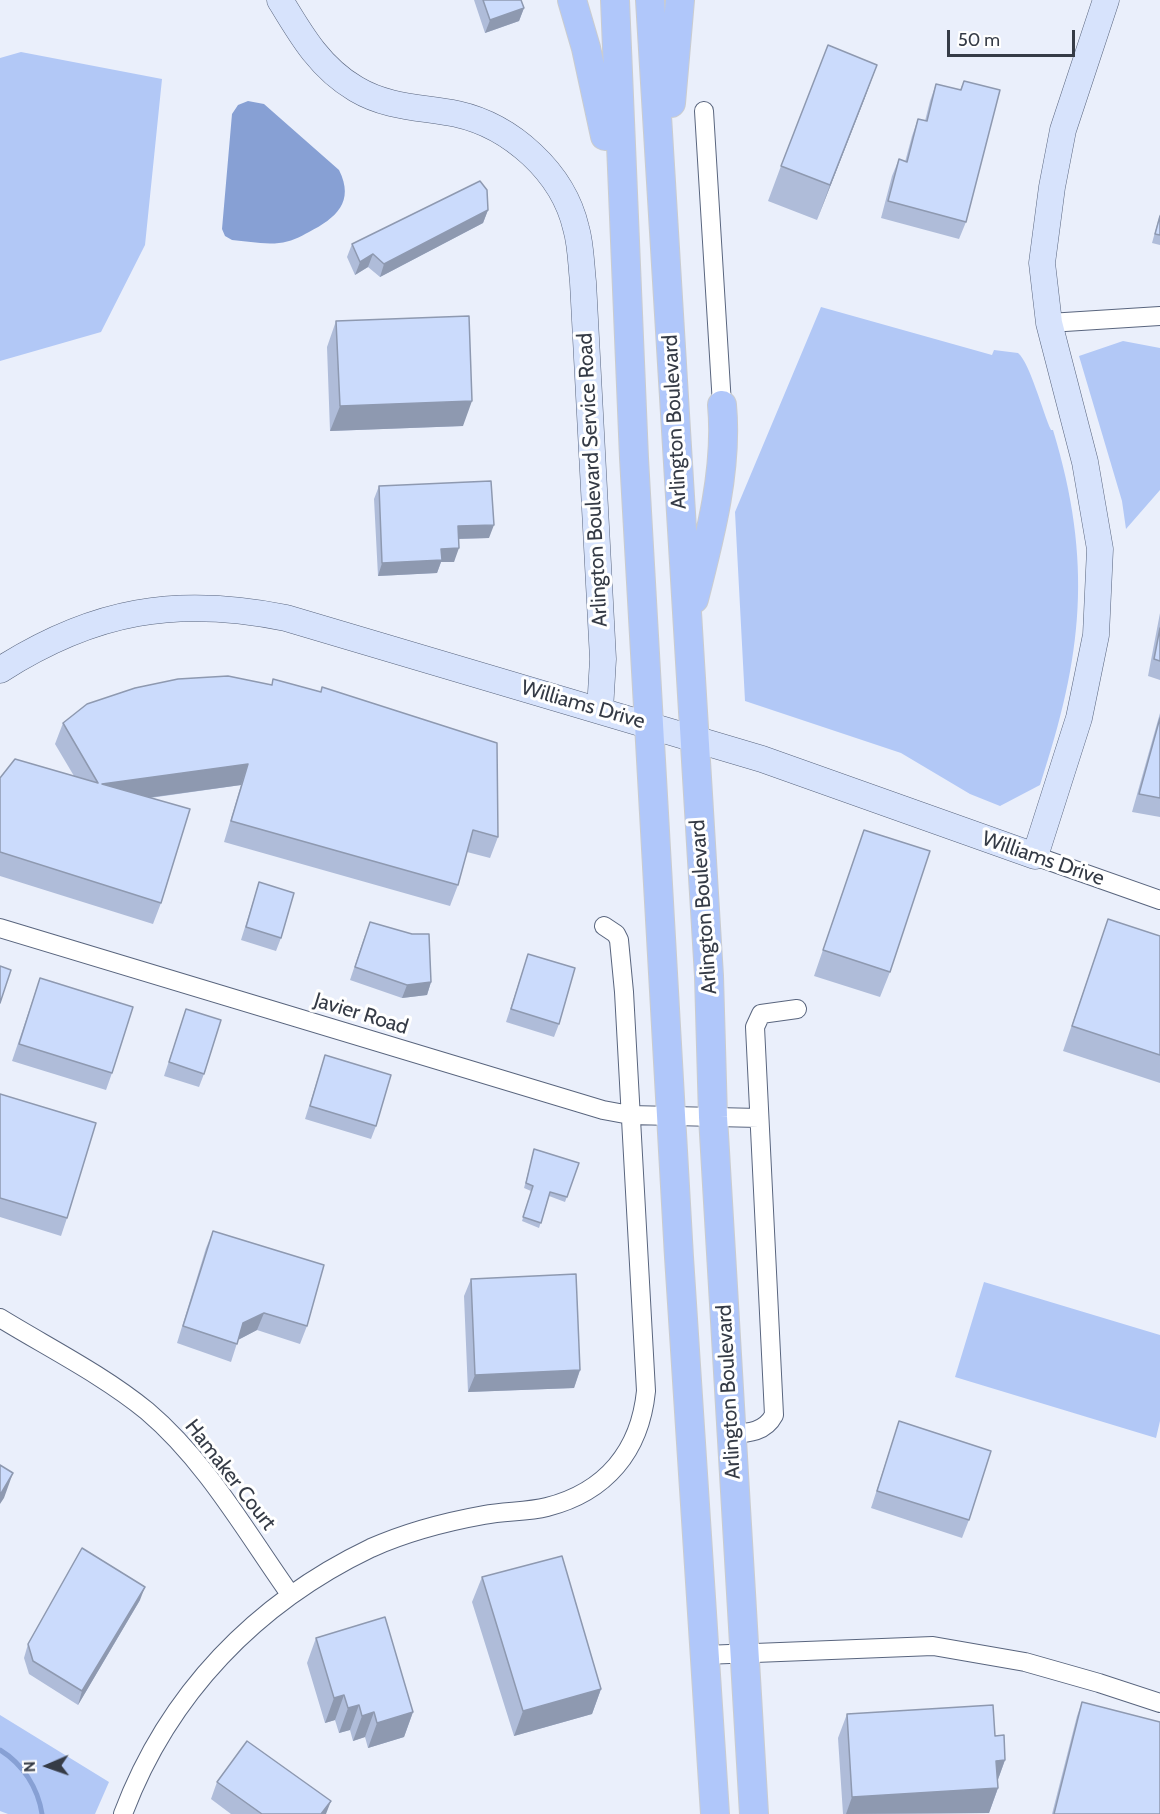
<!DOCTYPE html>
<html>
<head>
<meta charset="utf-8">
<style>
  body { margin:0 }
  #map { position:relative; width:1160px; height:1814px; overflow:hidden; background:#eaeffb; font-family:Cabin,sans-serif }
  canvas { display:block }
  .north { position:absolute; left:18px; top:1736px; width:60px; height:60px; -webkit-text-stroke:4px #fff; paint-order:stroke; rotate:268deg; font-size:16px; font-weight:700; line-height:24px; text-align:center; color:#353b46 }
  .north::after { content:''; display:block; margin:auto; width:21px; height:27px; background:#353b46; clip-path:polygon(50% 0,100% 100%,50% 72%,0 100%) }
  .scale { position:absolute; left:947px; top:30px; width:128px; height:27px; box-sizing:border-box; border:3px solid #353b46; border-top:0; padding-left:8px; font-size:18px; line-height:21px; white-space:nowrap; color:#353b46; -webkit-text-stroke:4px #fff; paint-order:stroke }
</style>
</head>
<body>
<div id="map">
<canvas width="1160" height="1814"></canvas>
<div class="north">N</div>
<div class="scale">50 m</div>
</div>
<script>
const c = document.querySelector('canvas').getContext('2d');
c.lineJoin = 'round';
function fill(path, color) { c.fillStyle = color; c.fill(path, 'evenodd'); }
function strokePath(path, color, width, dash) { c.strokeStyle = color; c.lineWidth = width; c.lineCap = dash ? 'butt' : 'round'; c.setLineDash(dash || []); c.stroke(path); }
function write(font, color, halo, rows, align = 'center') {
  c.font = font + ' Cabin,sans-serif'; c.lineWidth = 6; c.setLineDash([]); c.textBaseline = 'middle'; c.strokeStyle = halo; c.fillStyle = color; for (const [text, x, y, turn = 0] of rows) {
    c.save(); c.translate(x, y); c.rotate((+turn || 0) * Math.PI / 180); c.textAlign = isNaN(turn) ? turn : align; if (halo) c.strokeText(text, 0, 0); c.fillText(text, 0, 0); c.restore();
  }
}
fill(new Path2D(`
  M 21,52 L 162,79 L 145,245 L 101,332 L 0,361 L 0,58 Z
  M 821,307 L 992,355 L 994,350 L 1018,353 C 1030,363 1043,413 1051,430 L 1053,430 C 1093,562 1083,655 1040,785 L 1000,806 L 970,794 L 901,753 L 745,701 L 735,512 Z
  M 1123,341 L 1160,348 L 1160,490 L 1126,529 L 1122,501 L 1079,356 Z
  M 984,1282 L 1160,1335 L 1160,1421 L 1156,1438 L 955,1377 Z
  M 0,1715 L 109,1782 L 95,1814 L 8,1814 L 0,1811 Z`), '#b2c8f6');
fill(new Path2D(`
  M 248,101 L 264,104 L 339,170 C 355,202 336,218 309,232 C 300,237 290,242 279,243 C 264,245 247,241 232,240 L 225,236 L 222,229 L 232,114 L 238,105 Z`), '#87a0d4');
strokePath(new Path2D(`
  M 0,1750 C 23,1764 38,1788 42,1814`), '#87a0d4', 5);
const street = new Path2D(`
  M 704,111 L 722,405
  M 1049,323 L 1160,316
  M 1035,856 L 1160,900
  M 0,928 L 603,1110 L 630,1115 L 759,1118
  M 0,1318 C 49,1348 103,1375 147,1411 C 206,1461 246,1532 290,1594
  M 731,1434 C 749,1433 765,1432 774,1415 L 755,1027 L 761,1014 L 797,1009
  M 704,1655 L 933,1646 L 1025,1662 L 1099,1683 L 1160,1703
  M 123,1814 C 168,1694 256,1603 371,1548 C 407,1532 445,1522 484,1515 C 505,1511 527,1512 547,1507 C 606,1492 640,1451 646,1391 L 624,992 L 619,940 L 616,934 L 604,926`);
const secondary = new Path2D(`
  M 280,0 C 301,35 320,68 356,89 C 388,108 421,107 457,114 C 511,126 563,172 576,228 C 581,245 581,264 583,282 L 603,659 L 600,710
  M 0,670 C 94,610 176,596 286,618 L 762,759 L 1035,856 L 1079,718 L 1096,635 L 1100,549 L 1085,462 L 1049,323 L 1042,263 L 1052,187 L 1063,130 L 1106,0`);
const primary = new Path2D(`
  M 572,0 L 586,48 L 605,136
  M 615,0 L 634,458 L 679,1257 L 715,1814
  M 650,0 L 709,976 L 713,1117 L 754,1814
  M 671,103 L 680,0
  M 694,599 C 710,537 728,468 722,405`);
strokePath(street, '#59657e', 20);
strokePath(secondary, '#59657e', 27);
strokePath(primary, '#cacccf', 30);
strokePath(street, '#fff', 18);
strokePath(secondary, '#d7e3fc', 26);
strokePath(primary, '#b0c7fa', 28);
fill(new Path2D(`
  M 474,0 L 521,0 L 524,8 L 519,21 L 485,33 Z
  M 877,65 L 864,100 L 817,220 L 768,201 L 781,166 Z
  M 964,81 L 966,222 L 959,239 L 881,218 L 892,176 L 899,159 L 905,162 L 912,136 L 918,119 L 925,121 L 930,101 L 936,84 L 960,90 Z
  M 488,210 L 483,223 L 380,277 L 368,267 L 355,275 L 347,257 L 352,244 Z
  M 1160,214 L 1160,245 L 1152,243 Z
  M 336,321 L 463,426 L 330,431 L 327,347 Z
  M 379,486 L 489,538 L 458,539 L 454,562 L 441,562 L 437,573 L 378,576 L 374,499 Z
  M 1160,613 L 1160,680 L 1148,676 Z
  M 1160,713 L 1160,817 L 1132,812 Z
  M 63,723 L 498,837 L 490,858 L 467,852 L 458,885 L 450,906 L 224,842 L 241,785 L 150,798 L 161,903 L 153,924 L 0,876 L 0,778 L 74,776 L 55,744 Z
  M 864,830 L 890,972 L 880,997 L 814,976 Z
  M 259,882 L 281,938 L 276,951 L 241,940 Z
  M 1108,919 L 1160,936 L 1160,1083 L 1063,1051 Z
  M 412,934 L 431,982 L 427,995 L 402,998 L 350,980 L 365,935 Z
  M 528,954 L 559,1024 L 554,1037 L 506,1022 Z
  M 40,978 L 112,1073 L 106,1090 L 12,1061 Z
  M 186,1009 L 204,1074 L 199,1087 L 164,1076 Z
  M 325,1055 L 376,1126 L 371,1139 L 305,1119 Z
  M 0,1094 L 67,1218 L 61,1236 L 0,1217 Z
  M 533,1154 L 579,1163 L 565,1202 L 549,1196 L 539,1228 L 522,1221 L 531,1191 L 524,1188 Z
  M 213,1231 L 307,1326 L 300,1344 L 257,1330 L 238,1340 L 231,1362 L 177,1343 L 206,1248 Z
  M 471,1279 L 580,1370 L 574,1388 L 468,1392 L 464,1296 Z
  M 899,1421 L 969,1520 L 962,1538 L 871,1508 Z
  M 482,1577 L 601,1689 L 592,1714 L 514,1736 L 472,1602 Z
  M 140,1600 L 78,1705 L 29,1674 L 24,1658 L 28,1644 Z
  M 316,1638 L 413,1712 L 404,1737 L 368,1748 L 365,1737 L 353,1741 L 350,1730 L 339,1733 L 335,1720 L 325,1723 L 307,1663 Z
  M 1082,1702 L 1160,1814 L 1052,1814 L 1077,1716 Z
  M 847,1714 L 995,1736 L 1005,1760 L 997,1782 L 998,1788 L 989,1813 L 843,1814 L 838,1738 Z
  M 217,1782 L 326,1814 L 231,1814 L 211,1799 Z`), '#afbcd9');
fill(new Path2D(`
  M 524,8 L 519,21 L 485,33 L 490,20 Z
  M 877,65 L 864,100 L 817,220 L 830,185 Z
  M 488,210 L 483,223 L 380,277 L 384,264 Z
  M 373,254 L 368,267 L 355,275 L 360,262 Z
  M 472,401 L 463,426 L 330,431 L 340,406 Z
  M 494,525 L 489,538 L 453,539 L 458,526 Z
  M 459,548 L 454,562 L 441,562 L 437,573 L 378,576 L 382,563 L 441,549 Z
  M 248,764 L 241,785 L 95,805 L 102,784 Z
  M 431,982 L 427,995 L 402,998 L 407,985 Z
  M 264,1313 L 257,1330 L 236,1341 L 243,1323 Z
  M 580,1370 L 574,1388 L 468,1392 L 475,1375 Z
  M 13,1473 L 4,1498 L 0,1504 L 0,1495 Z
  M 145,1587 L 140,1600 L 78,1705 L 82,1691 Z
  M 601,1689 L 592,1714 L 514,1736 L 523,1711 Z
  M 344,1695 L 335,1720 L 325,1723 L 334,1698 Z
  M 359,1705 L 350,1730 L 339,1733 L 348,1708 Z
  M 374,1712 L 365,1737 L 353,1741 L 362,1716 Z
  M 413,1712 L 404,1737 L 368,1748 L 377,1723 Z
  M 1005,1760 L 996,1785 L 996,1761 Z
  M 998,1788 L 989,1813 L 846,1814 L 852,1797 Z
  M 331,1801 L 326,1814 L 321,1814 Z`), '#8e99b0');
const building = new Path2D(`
  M 483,0 L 521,0 L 524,8 L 490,20 Z
  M 828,45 L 877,65 L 830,185 L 781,166 Z
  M 964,81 L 1000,90 L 966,222 L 888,201 L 899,159 L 907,162 L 918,119 L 927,121 L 936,84 L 961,90 Z
  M 480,181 L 487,190 L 488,210 L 384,264 L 373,254 L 360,262 L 352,244 Z
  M 1160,216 L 1160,235 L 1155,234 Z
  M 469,316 L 472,401 L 340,406 L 336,321 Z
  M 491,481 L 494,525 L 458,526 L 459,548 L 441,549 L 442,560 L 382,563 L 379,486 Z
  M 1160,628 L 1160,661 L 1154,659 Z
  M 228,676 L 272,685 L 273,679 L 321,692 L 322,687 L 497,743 L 498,837 L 473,830 L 458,885 L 231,821 L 248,764 L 102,784 L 190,809 L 161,903 L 0,852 L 0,778 L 15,759 L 98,783 L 63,723 L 87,704 L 135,688 L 178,679 Z
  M 1160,718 L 1160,798 L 1139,794 Z
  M 864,830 L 930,851 L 890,972 L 823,950 Z
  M 259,882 L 294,893 L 281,938 L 246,927 Z
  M 1108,919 L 1160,936 L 1160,1055 L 1072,1026 Z
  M 370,922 L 412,934 L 429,934 L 431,982 L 407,985 L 355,967 Z
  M 528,954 L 575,968 L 559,1024 L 511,1009 Z
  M 0,966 L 11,970 L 0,1003 Z
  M 40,978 L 133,1007 L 112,1073 L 19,1044 Z
  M 186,1009 L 221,1020 L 204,1074 L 169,1062 Z
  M 325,1055 L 391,1075 L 376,1126 L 310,1106 Z
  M 0,1094 L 96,1123 L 67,1218 L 0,1198 Z
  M 534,1149 L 579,1163 L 567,1197 L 550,1192 L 541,1223 L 523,1217 L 533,1186 L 526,1183 Z
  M 213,1231 L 324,1265 L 307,1326 L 264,1313 L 243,1323 L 237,1344 L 183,1326 Z
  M 576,1274 L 580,1370 L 475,1375 L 471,1279 Z
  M 899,1421 L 991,1451 L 969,1520 L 877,1491 Z
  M 0,1465 L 13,1473 L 0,1495 Z
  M 82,1548 L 145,1587 L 82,1691 L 33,1661 L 28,1644 Z
  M 562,1556 L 601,1689 L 523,1711 L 482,1577 Z
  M 385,1617 L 413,1712 L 377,1723 L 374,1712 L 362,1716 L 359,1705 L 348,1708 L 344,1695 L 334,1698 L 316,1638 Z
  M 1082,1702 L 1160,1722 L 1160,1814 L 1054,1814 Z
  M 993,1705 L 995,1736 L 1004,1735 L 1005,1760 L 996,1761 L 998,1788 L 852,1797 L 847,1714 Z
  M 247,1741 L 331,1801 L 321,1814 L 262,1814 L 217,1782 Z`);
fill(building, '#cbdbfc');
strokePath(building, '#8e99b0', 1.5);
write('21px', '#353b46', '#fff', [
  ["Arlington Boulevard",675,422,-93],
  ["Arlington Boulevard Service Road",593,480,-93],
  ["Williams Drive",583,705,16],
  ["Williams Drive",1043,859,19],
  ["Arlington Boulevard",704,907,-94],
  ["Javier Road",361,1014,17],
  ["Arlington Boulevard",729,1392,-93],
  ["Hamaker Court",230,1475,52]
]);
</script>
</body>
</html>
